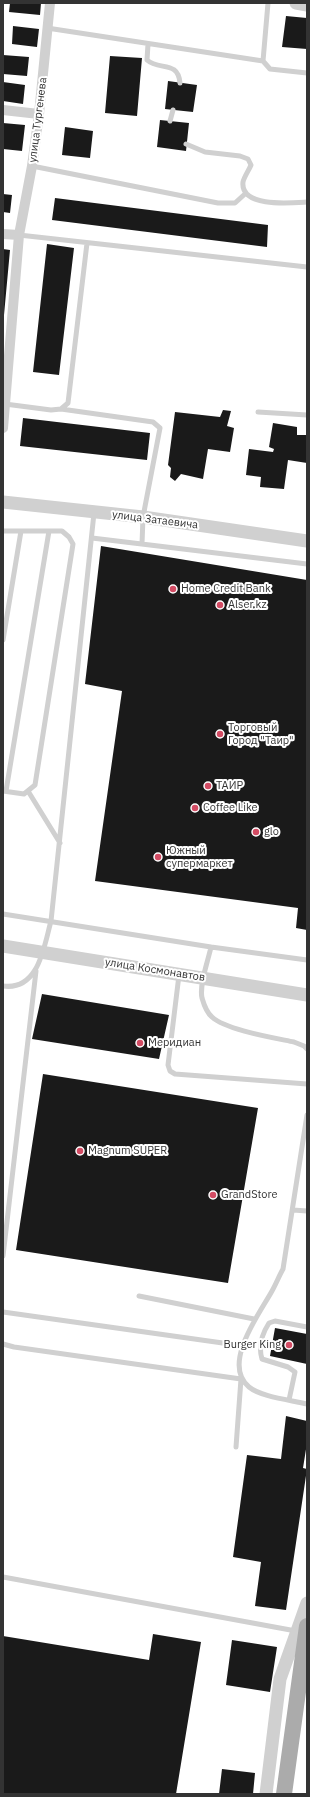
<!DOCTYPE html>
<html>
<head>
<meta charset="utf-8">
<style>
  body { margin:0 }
  #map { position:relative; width:310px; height:1797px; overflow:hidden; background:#fff; font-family:"IBM Plex Sans",sans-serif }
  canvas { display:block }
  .frame { position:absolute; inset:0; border:4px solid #333; pointer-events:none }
</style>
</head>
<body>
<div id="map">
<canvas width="310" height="1797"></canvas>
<div class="frame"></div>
</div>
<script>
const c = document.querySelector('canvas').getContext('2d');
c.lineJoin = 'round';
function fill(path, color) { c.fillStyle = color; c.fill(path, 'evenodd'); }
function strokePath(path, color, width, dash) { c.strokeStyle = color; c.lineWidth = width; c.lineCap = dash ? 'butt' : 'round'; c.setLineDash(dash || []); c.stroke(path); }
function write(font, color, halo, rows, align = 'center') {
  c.font = font + ' "IBM Plex Sans",sans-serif'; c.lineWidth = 4; c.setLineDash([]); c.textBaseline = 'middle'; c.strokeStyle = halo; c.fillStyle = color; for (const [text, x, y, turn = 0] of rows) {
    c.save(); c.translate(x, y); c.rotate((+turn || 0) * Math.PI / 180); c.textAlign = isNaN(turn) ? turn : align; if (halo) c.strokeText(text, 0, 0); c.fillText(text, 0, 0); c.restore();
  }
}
fill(new Path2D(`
  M 10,3 L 41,3 L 40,15 L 9,12 Z
  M 286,16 L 307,18 L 307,49 L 282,47 Z
  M 13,26 L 39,29 L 37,47 L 12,44 Z
  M 3,55 L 29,57 L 27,76 L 3,74 Z
  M 110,56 L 142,58 L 137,116 L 105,113 Z
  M 168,81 L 197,85 L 193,112 L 165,109 Z
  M 3,82 L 25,85 L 23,104 L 3,101 Z
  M 160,120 L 189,123 L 186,151 L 157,147 Z
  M 3,123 L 25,125 L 22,151 L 3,149 Z
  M 65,127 L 93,131 L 90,158 L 62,155 Z
  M 3,194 L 12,195 L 10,213 L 3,212 Z
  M 55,198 L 268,225 L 267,247 L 52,220 Z
  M 47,244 L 74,248 L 59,375 L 33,372 Z
  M 3,249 L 10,250 L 4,315 L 3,315 Z
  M 223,410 L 231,411 L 227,426 L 234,428 L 230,452 L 208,449 L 203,479 L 181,474 L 175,481 L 170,477 L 171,468 L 168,465 L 175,412 L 220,417 Z
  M 23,418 L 150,433 L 147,460 L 20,446 Z
  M 273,423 L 297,427 L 297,435 L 307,435 L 307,463 L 288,460 L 284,489 L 260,487 L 261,477 L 246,475 L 249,449 L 273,452 L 274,449 L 269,447 Z
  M 101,546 L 307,580 L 307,930 L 296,928 L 298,908 L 95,881 L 122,691 L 85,684 Z
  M 42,994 L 169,1015 L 159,1059 L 32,1039 Z
  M 43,1074 L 258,1108 L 228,1283 L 16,1250 Z
  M 275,1328 L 307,1334 L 307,1364 L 270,1356 Z
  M 286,1416 L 307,1421 L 307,1443 L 303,1468 L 307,1469 L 286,1610 L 255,1606 L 261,1562 L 233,1557 L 247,1455 L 281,1459 Z
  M 153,1634 L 201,1642 L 176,1794 L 3,1794 L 3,1636 L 149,1660 Z
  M 232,1640 L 277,1647 L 270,1692 L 226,1685 Z
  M 222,1769 L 255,1773 L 253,1794 L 219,1794 Z`), '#1a1a1a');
strokePath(new Path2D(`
  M 268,3 L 263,61 L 270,69 L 307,73
  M 47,28 L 263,61
  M 148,44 L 147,60 C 159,71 178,60 180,83
  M 170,121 L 173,110
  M 186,144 L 205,152 L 240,156 L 248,159 L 251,165 C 249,170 244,177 243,182 C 240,208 291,203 307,202
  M 32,166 L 218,203 L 235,203 L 246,193
  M 19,235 L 307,267
  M 5,404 L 51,410 L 61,409 L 68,403 L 87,243
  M 61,409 L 153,422 L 160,428 L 143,517 L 142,544
  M 258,412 L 307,415
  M 3,531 L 62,531 L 69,537 L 73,544 L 35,785 L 24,794 L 3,791
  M 92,538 L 307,564
  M 3,640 L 21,531
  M 6,791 L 49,531
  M 28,791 L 60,843
  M 3,914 L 211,947
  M 307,960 L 211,947 C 208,961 199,985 202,998 C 204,1005 207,1013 212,1017 C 226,1030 275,1038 294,1042 L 304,1046 L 307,1049
  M 179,975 L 168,1065 L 170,1071 L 175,1074 L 307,1084
  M 3,986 C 39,991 44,946 51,921 L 94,513
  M 307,1115 L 283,1269 C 279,1276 276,1284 272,1291 C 260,1313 221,1364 249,1387 C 261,1397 291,1400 307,1404
  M 293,1210 L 307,1211
  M 3,1256 L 36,971
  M 139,1296 L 254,1319
  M 3,1312 L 244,1346
  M 3,1344 L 14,1347 L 241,1379 L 236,1447
  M 289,1400 L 295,1372 L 288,1367 L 262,1359 C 258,1346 262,1334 269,1323 L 275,1321 L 307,1327
  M 3,1577 L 296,1631`), '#d0d0d0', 5);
strokePath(new Path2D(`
  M 3,110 L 39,114
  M 3,234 L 19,235
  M 3,428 L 19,235 L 32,166 L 39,114 L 50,3`), '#d0d0d0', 10);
strokePath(new Path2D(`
  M 296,3 L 307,5
  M 3,502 L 143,517 L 307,541
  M 3,946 L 307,995
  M 266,1794 L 280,1679 L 307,1603`), '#d0d0d0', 13);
strokePath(new Path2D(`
  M 284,1794 L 307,1626`), '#ababab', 16);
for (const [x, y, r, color] of [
  [173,589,4,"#d34c64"],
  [220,605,4,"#d34c64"],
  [220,734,4,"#d34c64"],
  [208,786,4,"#d34c64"],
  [195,808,4,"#d34c64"],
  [256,832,4,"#d34c64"],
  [158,857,4,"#d34c64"],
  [140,1043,4,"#d34c64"],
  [80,1151,4,"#d34c64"],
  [213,1195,4,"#d34c64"],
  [289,1345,4,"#d34c64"]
]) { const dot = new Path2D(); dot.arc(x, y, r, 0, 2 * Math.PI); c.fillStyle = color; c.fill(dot); strokePath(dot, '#fff', 1.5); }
write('11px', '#333', '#fff', [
  ["улица Тургенева",38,120,-83],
  ["улица Затаевича",155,520,7],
  ["улица Космонавтов",155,970,9]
]);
write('11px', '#333', '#fff', [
  ["Home Credit Bank",181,589],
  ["Alser.kz",228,605],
  ["Торговый",228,728],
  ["Город \"Таир\"",228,741],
  ["ТАИР",216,786],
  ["Coffee Like",203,808],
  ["glo",264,832],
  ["Южный",166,851],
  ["супермаркет",166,864],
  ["Меридиан",148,1043],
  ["Magnum SUPER",88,1151],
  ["GrandStore",221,1195],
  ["Burger King",281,1345,"right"]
], 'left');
</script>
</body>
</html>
